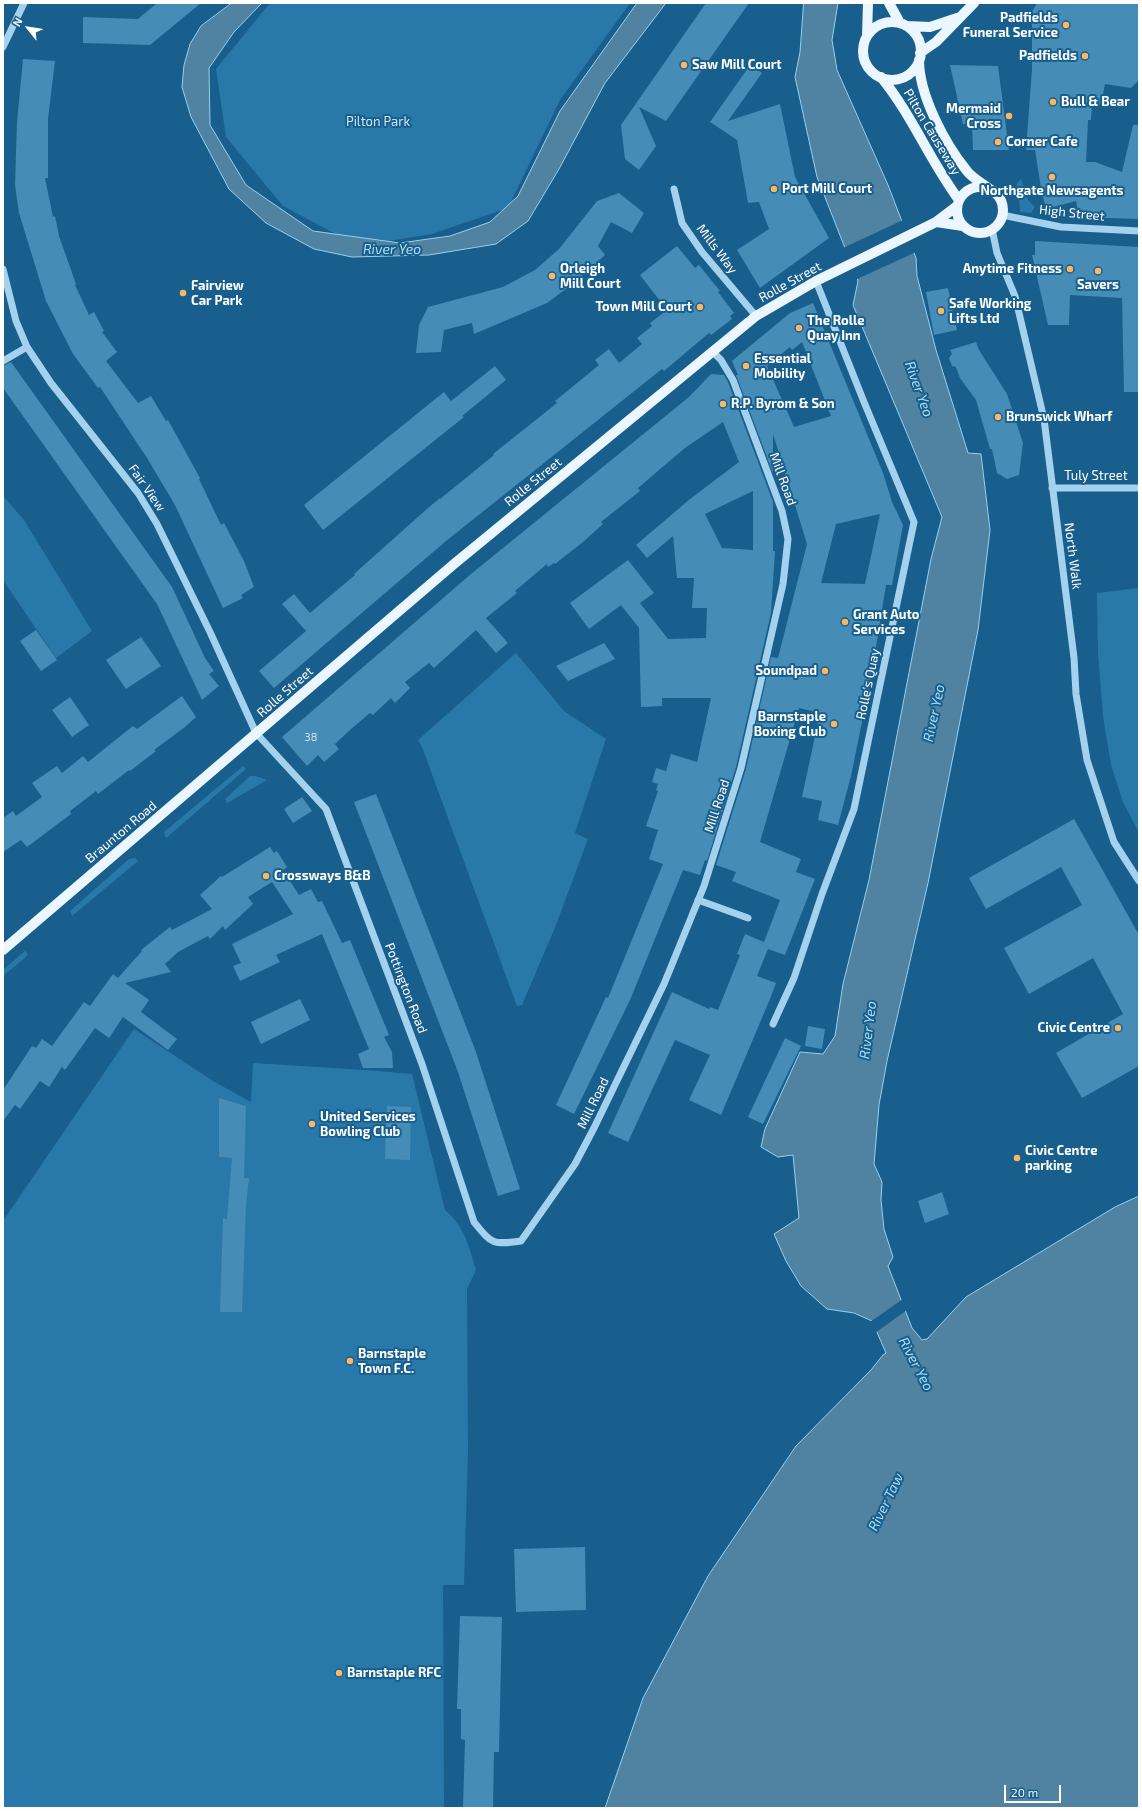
<!DOCTYPE html>
<html>
<head>
<meta charset="utf-8">
<style>
  body { margin:0 }
  #map { position:relative; width:1142px; height:1811px; overflow:hidden; background:#185f8d; font-family:"Exo 2",sans-serif }
  canvas { display:block }
  .frame { position:absolute; inset:0; border:4px solid #fff; pointer-events:none }
  .north { position:absolute; left:8px; top:8px; width:40px; height:40px; -webkit-text-stroke:3px #185f8d; paint-order:stroke; rotate:300deg; font-size:11px; font-weight:700; line-height:16px; text-align:center; color:#fff }
  .north::after { content:''; display:block; margin:auto; width:14px; height:18px; background:#fff; clip-path:polygon(50% 0,100% 100%,50% 72%,0 100%) }
  .scale { position:absolute; left:1004px; top:1785px; width:57px; height:18px; box-sizing:border-box; border:2px solid #fff; border-top:0; padding-left:5px; font-size:12px; line-height:14px; white-space:nowrap; color:#fff; -webkit-text-stroke:3px #185f8d; paint-order:stroke }
</style>
</head>
<body>
<div id="map">
<canvas width="1142" height="1811"></canvas>
<div class="frame"></div>
<div class="north">N</div>
<div class="scale">20 m</div>
</div>
<script>
const c = document.querySelector('canvas').getContext('2d');
c.lineJoin = 'round';
function fill(path, color) { c.fillStyle = color; c.fill(path, 'evenodd'); }
function strokePath(path, color, width, dash) { c.strokeStyle = color; c.lineWidth = width; c.lineCap = dash ? 'butt' : 'round'; c.setLineDash(dash || []); c.stroke(path); }
function write(font, color, halo, rows, align = 'center') {
  c.font = font + ' "Exo 2",sans-serif'; c.lineWidth = 4; c.setLineDash([]); c.textBaseline = 'middle'; c.strokeStyle = halo; c.fillStyle = color; for (const [text, x, y, turn = 0] of rows) {
    c.save(); c.translate(x, y); c.rotate((+turn || 0) * Math.PI / 180); c.textAlign = isNaN(turn) ? turn : align; if (halo) c.strokeText(text, 0, 0); c.fillText(text, 0, 0); c.restore();
  }
}
fill(new Path2D(`
  M 270,3 L 630,3 L 560,100 L 508,208 L 432,234 L 358,246 L 283,206 L 226,137 L 216,69 Z
  M 1021,179 L 1028,200 L 1035,207 L 1031,213 L 1020,212 L 1019,197 L 1015,188 L 1018,182 Z
  M 3,496 L 24,520 L 92,631 L 56,658 L 3,580 Z
  M 1139,588 L 1139,833 L 1123,802 L 1111,765 L 1103,716 L 1098,652 L 1097,593 Z
  M 516,653 L 564,711 L 606,739 L 575,833 L 588,839 L 556,925 L 522,1005 L 517,1006 L 422,747 L 418,740 Z
  M 243,766 L 246,769 L 166,838 L 164,832 Z
  M 250,776 L 256,776 L 267,780 L 227,803 L 225,799 Z
  M 135,858 L 138,861 L 72,916 L 70,911 L 129,859 Z
  M 25,951 L 28,954 L 27,956 L 3,976 L 3,970 Z
  M 134,1029 L 213,1081 L 251,1102 L 253,1063 L 365,1070 L 412,1074 L 445,1210 C 465,1227 469,1247 476,1270 L 467,1289 L 468,1450 L 464,1585 L 443,1585 L 444,1808 L 3,1808 L 3,1221 Z`), '#2879a9');
const water = new Path2D(`
  M 232,3 L 262,3 L 234,32 L 209,68 L 210,125 L 246,185 L 313,231 L 400,243 L 450,236 L 490,222 L 518,196 L 560,111 L 637,3 L 666,3 L 605,83 L 559,169 L 528,221 L 496,244 L 429,255 L 352,257 L 314,249 L 266,223 L 229,189 L 191,117 L 182,87 L 184,65 L 190,44 L 201,26 Z
  M 804,3 L 838,3 L 832,40 L 837,70 L 888,185 L 916,258 L 917,276 L 936,350 L 968,453 L 981,454 L 990,530 L 978,630 L 928,883 L 887,1061 L 879,1105 L 874,1164 L 882,1182 L 881,1200 L 884,1229 L 893,1257 L 888,1266 L 912,1328 L 922,1340 L 927,1339 L 966,1297 L 1115,1207 L 1139,1196 L 1139,1808 L 605,1808 L 643,1698 L 708,1576 L 796,1446 L 871,1370 L 883,1355 L 886,1353 L 872,1321 L 854,1313 L 827,1309 L 801,1286 L 786,1261 L 774,1234 L 799,1218 L 793,1155 L 778,1157 L 761,1147 L 765,1129 L 800,1052 L 823,1054 L 835,1036 L 843,984 L 869,880 L 931,559 L 942,517 L 853,305 L 858,281 L 817,177 L 795,77 L 800,52 Z`);
fill(water, '#5082a1');
strokePath(water, '#96d0f1', 1);
fill(new Path2D(`
  M 903,220 L 916,252 L 855,280 L 843,248 Z
  M 903,1299 L 907,1310 L 875,1333 L 870,1322 Z`), '#185f8d');
fill(new Path2D(`
  M 157,3 L 201,3 L 150,45 L 83,43 L 83,17 L 138,19 Z
  M 706,3 L 749,3 L 666,121 L 639,107 L 656,146 L 639,170 L 625,159 L 621,125 Z
  M 1037,3 L 1139,3 L 1139,80 L 1131,88 L 1105,84 L 1101,105 L 1092,104 L 1091,120 L 1088,120 L 1086,162 L 1095,162 L 1122,172 L 1133,125 L 1139,125 L 1139,219 L 1079,217 L 1076,201 L 1046,209 L 1041,188 L 1035,150 L 1026,150 L 1032,69 L 1032,21 L 1028,19 Z
  M 23,59 L 55,61 L 48,119 L 48,178 L 45,178 L 53,217 L 55,216 L 59,236 L 76,284 L 75,285 L 89,315 L 94,312 L 104,331 L 102,332 L 117,352 L 106,361 L 138,403 L 151,396 L 166,421 L 168,420 L 200,478 L 199,479 L 221,525 L 224,523 L 244,561 L 254,587 L 241,595 L 243,598 L 223,608 L 175,505 L 147,458 L 100,387 L 98,388 L 73,354 L 46,301 L 19,213 L 15,185 L 17,122 Z
  M 750,65 L 762,73 L 728,121 L 780,104 L 795,177 L 829,238 L 760,288 L 737,250 L 769,229 L 759,202 L 748,203 L 737,140 L 710,122 Z
  M 950,65 L 998,66 L 1009,150 L 973,150 L 972,124 L 963,124 Z
  M 619,193 L 644,213 L 632,233 L 611,222 L 598,246 L 605,255 L 574,283 L 547,303 L 474,334 L 472,323 L 444,330 L 441,352 L 416,353 L 419,325 L 428,307 L 503,287 L 535,270 L 559,249 L 597,201 Z
  M 1035,241 L 1139,247 L 1139,392 L 1124,392 L 1122,298 L 1070,295 L 1069,325 L 1048,325 L 1032,255 L 1035,255 Z
  M 677,246 L 695,268 L 699,265 L 720,291 L 718,292 L 734,313 L 730,316 L 732,319 L 711,335 L 709,333 L 664,371 L 662,369 L 446,541 L 274,688 L 259,671 L 306,631 L 282,604 L 294,594 L 310,613 L 355,575 L 354,574 L 428,508 L 440,498 L 440,499 L 494,455 L 493,454 L 557,403 L 555,401 L 599,365 L 595,360 L 609,349 L 619,363 L 642,344 L 637,338 L 652,326 L 650,323 L 667,310 L 640,275 Z
  M 948,288 L 957,330 L 934,335 L 926,292 Z
  M 813,303 L 883,473 L 892,502 L 903,525 L 892,585 L 886,585 L 868,697 L 867,697 L 851,776 L 838,825 L 818,820 L 822,801 L 802,797 L 820,713 L 799,708 L 760,842 L 801,859 L 796,872 L 815,879 L 785,955 L 768,949 L 757,976 L 776,983 L 770,999 L 721,1115 L 689,1100 L 710,1055 L 675,1040 L 628,1142 L 608,1133 L 672,992 L 709,1009 L 710,1007 L 718,1010 L 740,955 L 737,954 L 745,934 L 764,942 L 780,900 L 732,881 L 736,872 L 716,865 L 746,769 L 771,657 L 778,658 L 807,544 L 773,434 L 773,473 L 736,375 L 738,375 L 732,361 L 790,313 ZM 802,342 L 831,416 L 794,427 L 767,366 L 790,347 L 792,350 ZM 880,514 L 865,584 L 821,583 L 836,524 Z
  M 976,342 L 979,350 L 1007,394 L 1023,443 L 1019,475 L 1007,479 L 997,473 L 992,449 L 990,449 L 976,400 L 960,378 L 956,367 L 952,366 L 949,358 L 952,354 L 950,350 Z
  M 11,362 L 172,587 L 205,658 L 214,671 L 209,674 L 219,686 L 202,700 L 157,604 L 3,388 L 3,366 Z
  M 495,366 L 506,380 L 462,416 L 464,417 L 323,530 L 304,505 L 444,392 L 451,401 Z
  M 711,374 L 724,375 L 728,382 L 773,502 L 773,551 L 775,551 L 771,613 L 736,767 L 707,861 L 705,860 L 700,875 L 683,870 L 630,1000 L 574,1114 L 556,1105 L 606,997 L 608,998 L 663,864 L 649,859 L 658,830 L 646,826 L 658,791 L 656,790 L 658,784 L 652,782 L 656,768 L 666,771 L 671,754 L 697,762 L 711,698 L 662,698 L 662,706 L 641,707 L 639,628 L 621,605 L 589,629 L 570,603 L 628,560 L 654,593 L 640,603 L 668,639 L 706,638 L 707,608 L 692,608 L 694,578 L 677,578 L 673,536 L 647,558 L 636,545 L 690,499 L 739,462 L 723,422 L 685,448 L 638,488 L 640,491 L 601,522 L 603,524 L 583,542 L 555,564 L 554,563 L 548,567 L 547,564 L 515,591 L 517,593 L 486,618 L 508,643 L 496,653 L 476,630 L 434,668 L 429,663 L 405,682 L 410,688 L 395,703 L 391,698 L 373,715 L 370,713 L 350,730 L 335,744 L 339,749 L 324,762 L 318,755 L 307,766 L 282,737 L 471,574 L 689,397 ZM 753,491 L 753,550 L 722,548 L 705,514 Z
  M 36,630 L 57,660 L 41,671 L 20,641 Z
  M 141,637 L 161,666 L 126,689 L 106,660 Z
  M 604,643 L 615,659 L 568,681 L 556,666 Z
  M 182,696 L 196,717 L 185,727 L 154,750 L 156,751 L 130,771 L 129,770 L 98,794 L 96,791 L 70,811 L 71,814 L 27,847 L 21,840 L 3,852 L 3,818 L 13,811 L 16,816 L 42,797 L 32,783 L 57,766 L 62,773 L 83,756 L 88,762 L 133,726 L 137,729 Z
  M 70,697 L 89,725 L 72,737 L 52,710 Z
  M 376,794 L 476,1052 L 520,1189 L 498,1196 L 458,1072 L 354,802 Z
  M 302,797 L 312,811 L 293,823 L 284,809 Z
  M 1074,819 L 1139,935 L 1139,1066 L 1082,1098 L 1056,1053 L 1123,1014 L 1093,958 L 1029,994 L 1004,948 L 1082,905 L 1061,867 L 986,909 L 969,878 Z
  M 270,847 L 274,853 L 277,851 L 287,867 L 283,870 L 299,895 L 311,889 L 318,902 L 322,901 L 342,943 L 350,940 L 389,1035 L 384,1037 L 392,1052 L 393,1068 L 363,1068 L 358,1054 L 369,1049 L 322,934 L 276,955 L 280,962 L 240,981 L 233,966 L 241,963 L 232,944 L 293,914 L 272,882 L 248,897 L 253,904 L 225,930 L 223,926 L 210,939 L 208,936 L 178,952 L 165,964 L 171,972 L 125,983 L 149,1000 L 141,1012 L 177,1039 L 168,1050 L 123,1017 L 109,1038 L 95,1028 L 65,1070 L 62,1067 L 49,1087 L 40,1081 L 20,1109 L 15,1105 L 3,1121 L 3,1090 L 32,1046 L 36,1048 L 42,1039 L 52,1046 L 84,1002 L 90,1006 L 113,974 L 118,978 L 142,951 L 141,950 L 170,927 L 172,930 L 212,909 L 200,895 L 221,876 L 222,877 Z
  M 300,999 L 310,1020 L 261,1044 L 251,1022 Z
  M 808,1026 L 825,1029 L 822,1049 L 805,1046 Z
  M 785,1038 L 801,1046 L 763,1124 L 748,1117 Z
  M 219,1098 L 246,1106 L 244,1178 L 249,1178 L 246,1206 L 242,1312 L 220,1312 L 223,1218 L 227,1219 L 232,1158 L 219,1157 Z
  M 387,1106 L 411,1107 L 410,1160 L 385,1159 Z
  M 942,1192 L 949,1214 L 925,1223 L 918,1201 Z
  M 585,1547 L 586,1610 L 516,1612 L 514,1549 Z
  M 460,1616 L 502,1617 L 499,1752 L 494,1752 L 493,1808 L 463,1808 L 465,1740 L 461,1739 L 461,1709 L 457,1709 Z`), '#458cb7');
strokePath(new Path2D(`
  M 3,47 L 24,3
  M 674,189 L 682,223 L 702,252 L 756,316
  M 1002,215 L 1061,227 L 1139,231
  M 992,229 L 997,253 L 1015,296 L 1044,419 L 1074,658 L 1076,694 L 1087,760 L 1114,842 L 1139,881
  M 3,269 L 16,321 L 27,347 L 51,383 L 138,493 L 157,524 L 210,632 L 256,733 L 326,809 L 422,1064 L 474,1222 C 492,1244 492,1245 521,1241 L 575,1164 L 594,1128 L 664,984 L 704,886 L 741,768 L 783,584 L 788,539 L 782,511 L 733,380 L 721,360 L 713,352
  M 3,361 L 27,347
  M 1052,488 L 1139,488
  M 698,900 L 748,918
  M 773,1024 L 794,978 L 822,894 L 854,809 L 914,522 L 864,402 L 816,281`), '#a4d2ee', 7);
strokePath(new Path2D(`
  M 889,3 L 900,23
  M863 51a29 29 0 1 1 58 0a29 29 0 1 1-58 0Z
  M 907,26 L 930,27 L 957,18
  M 867,36 L 868,3
  M 920,53 L 936,42 L 974,3
  M 919,60 C 919,95 945,144 967,171 C 973,179 984,184 991,190
  M 881,77 C 912,115 930,161 959,200
  M957 210a23 23 0 1 1 46 0a23 23 0 1 1-46 0Z
  M 936,222 L 963,226
  M 3,950 L 454,564 L 756,316 L 816,281 L 936,222 L 957,206`), '#ebf6ff', 10);
for (const [x, y, r, color] of [
  [1066,25,4,"#ffb661"],
  [1085,56,4,"#ffb661"],
  [684,65,4,"#ffb661"],
  [1053,102,4,"#ffb661"],
  [1009,116,4,"#ffb661"],
  [998,142,4,"#ffb661"],
  [1052,177,4,"#ffb661"],
  [774,189,4,"#ffb661"],
  [1070,269,4,"#ffb661"],
  [1098,271,4,"#ffb661"],
  [552,276,4,"#ffb661"],
  [183,293,4,"#ffb661"],
  [700,307,4,"#ffb661"],
  [941,311,4,"#ffb661"],
  [799,328,4,"#ffb661"],
  [746,366,4,"#ffb661"],
  [723,404,4,"#ffb661"],
  [998,417,4,"#ffb661"],
  [845,622,4,"#ffb661"],
  [825,671,4,"#ffb661"],
  [834,724,4,"#ffb661"],
  [266,876,4,"#ffb661"],
  [1118,1028,4,"#ffb661"],
  [312,1124,4,"#ffb661"],
  [1017,1158,4,"#ffb661"],
  [350,1361,4,"#ffb661"],
  [339,1673,4,"#ffb661"]
]) { const dot = new Path2D(); dot.arc(x, y, r, 0, 2 * Math.PI); c.fillStyle = color; c.fill(dot); strokePath(dot, '#185f8d', 1.5); }
write('11px', '#d0e2ed', null, [
  ["38",311,737]
]);
write('bold 13px', '#fff', '#185f8d', [
  ["Padfields",1058,18,"right"],
  ["Funeral Service",1058,33,"right"],
  ["Padfields",1077,56,"right"],
  ["Saw Mill Court",692,65],
  ["Bull & Bear",1061,102],
  ["Mermaid",1001,109,"right"],
  ["Cross",1001,124,"right"],
  ["Corner Cafe",1006,142],
  ["Port Mill Court",782,189],
  ["Northgate Newsagents",1052,191,"center"],
  ["Orleigh",560,269],
  ["Mill Court",560,284],
  ["Anytime Fitness",1062,269,"right"],
  ["Savers",1098,285,"center"],
  ["Fairview",191,286],
  ["Car Park",191,301],
  ["Safe Working",949,304],
  ["Lifts Ltd",949,319],
  ["Town Mill Court",692,307,"right"],
  ["The Rolle",807,321],
  ["Quay Inn",807,336],
  ["Essential",754,359],
  ["Mobility",754,374],
  ["R.P. Byrom & Son",731,404],
  ["Brunswick Wharf",1006,417],
  ["Grant Auto",853,615],
  ["Services",853,630],
  ["Soundpad",817,671,"right"],
  ["Barnstaple",826,717,"right"],
  ["Boxing Club",826,732,"right"],
  ["Crossways B&B",274,876],
  ["Civic Centre",1110,1028,"right"],
  ["United Services",320,1117],
  ["Bowling Club",320,1132],
  ["Civic Centre",1025,1151],
  ["parking",1025,1166],
  ["Barnstaple",358,1354],
  ["Town F.C.",358,1369],
  ["Barnstaple RFC",347,1673]
], 'left');
write('13px', '#cae8fa', '#185f8d', [
  ["Pilton Park",378,122]
]);
write('13px', '#fff', '#185f8d', [
  ["Pilton Causeway",932,132,59],
  ["High Street",1072,213,6],
  ["Mills Way",717,249,53],
  ["Rolle Street",790,282,-29],
  ["Tuly Street",1096,476],
  ["Mill Road",783,479,70],
  ["Rolle Street",533,482,-39],
  ["Fair View",147,488,55],
  ["North Walk",1073,556,83],
  ["Rolle's Quay",868,684,-78],
  ["Rolle Street",285,692,-41],
  ["Mill Road",717,806,-72],
  ["Braunton Road",121,832,-40],
  ["Pottington Road",406,988,69],
  ["Mill Road",593,1103,-64]
]);
write('italic 14px', '#b0dcf6', '#185f8d', [
  ["River Yeo",392,249],
  ["River Yeo",919,389,70],
  ["River Yeo",934,713,-78],
  ["River Yeo",868,1030,-83],
  ["River Yeo",916,1364,62],
  ["River Taw",886,1502,-64]
]);
</script>
</body>
</html>
